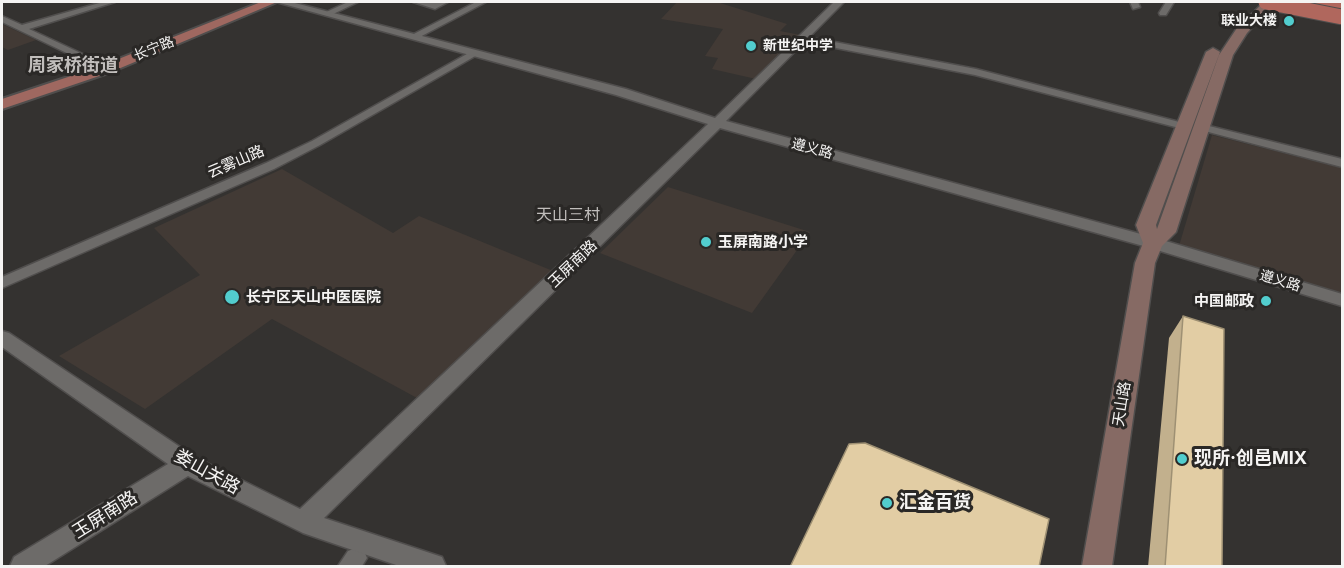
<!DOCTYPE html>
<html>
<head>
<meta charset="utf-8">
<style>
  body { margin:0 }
  #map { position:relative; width:1344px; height:568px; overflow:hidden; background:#343230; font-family:Inter,sans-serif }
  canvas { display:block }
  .frame { position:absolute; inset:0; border:3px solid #f5f4f3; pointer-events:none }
</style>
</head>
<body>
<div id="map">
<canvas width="1344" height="568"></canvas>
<div class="frame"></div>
</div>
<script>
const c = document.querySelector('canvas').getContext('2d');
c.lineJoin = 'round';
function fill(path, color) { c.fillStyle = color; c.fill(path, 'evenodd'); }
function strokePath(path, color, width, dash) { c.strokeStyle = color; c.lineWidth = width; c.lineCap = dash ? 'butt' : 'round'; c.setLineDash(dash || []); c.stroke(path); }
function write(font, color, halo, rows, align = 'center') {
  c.font = font + ' Inter,"Noto Sans SC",sans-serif'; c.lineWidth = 6; c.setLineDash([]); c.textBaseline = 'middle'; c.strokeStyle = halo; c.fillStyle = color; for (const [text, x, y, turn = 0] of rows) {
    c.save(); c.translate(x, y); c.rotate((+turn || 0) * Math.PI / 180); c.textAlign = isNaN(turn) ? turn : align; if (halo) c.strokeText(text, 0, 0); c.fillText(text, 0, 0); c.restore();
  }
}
fill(new Path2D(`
  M 677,2 L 717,2 L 787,24 L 780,31 L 801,35 L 756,79 L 712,69 L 718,58 L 705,56 L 723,29 L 661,19 Z
  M 2,24 L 36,40 L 8,50 L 2,47 Z
  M 1212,135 L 1342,168 L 1342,294 L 1179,246 Z
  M 282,169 L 393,233 L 419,216 L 553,271 L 417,398 L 272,319 L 145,409 L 59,356 L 200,275 L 154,228 Z
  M 668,187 L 810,232 L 752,313 L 600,253 Z`), '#423a35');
const minor = new Path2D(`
  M 103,2 L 115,2 L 29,29 L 102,63 L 103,65 L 98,68 L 2,22 L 2,16 L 22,25 Z
  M 348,2 L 358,2 L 329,16 L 322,14 Z
  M 413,2 L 448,2 L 435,9 Z
  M 476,2 L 486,2 L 416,39 L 408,37 Z
  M 1130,2 L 1138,2 L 1140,7 L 1133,9 Z
  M 1166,2 L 1174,2 L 1166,15 L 1160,15 L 1159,13 Z
  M 803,36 L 976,69 L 1187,124 L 1189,126 L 1183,129 L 975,75 L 800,41 L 800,37 Z
  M 474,50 L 479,53 L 477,55 L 320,145 L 274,169 L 2,288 L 2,277 L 266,163 L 312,141 Z
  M 1201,124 L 1342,159 L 1342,167 L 1197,129 L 1197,125 Z
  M 356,548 L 364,551 L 367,558 L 362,566 L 338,566 L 348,551 Z`);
const tertiary = new Path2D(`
  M 276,2 L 291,2 L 626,89 L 715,118 L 834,2 L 844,2 L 726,121 L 1159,239 L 1342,294 L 1342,306 L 1147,247 L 720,128 L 324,518 L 442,557 L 446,566 L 399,566 L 303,533 L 188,476 L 45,566 L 10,566 L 14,557 L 168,464 L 2,347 L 2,331 L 9,333 L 195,457 L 300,509 L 708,124 L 616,95 Z`);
const secondary = new Path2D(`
  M 1264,2 L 1276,2 L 1247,33 L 1233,55 L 1176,232 L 1162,246 L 1155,263 L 1112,566 L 1082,566 L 1135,263 L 1143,243 L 1136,225 L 1206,52 L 1213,48 L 1220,52 L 1156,225 L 1157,229 L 1219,55 L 1237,28 Z`);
const primary = new Path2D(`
  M 261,2 L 277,2 L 111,72 L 2,109 L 2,99 L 101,66 Z
  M 1304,2 L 1342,3 L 1342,11 L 1310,6 Z`);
const trunk = new Path2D(`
  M 1309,2 L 1342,3 L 1342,11 L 1311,5 Z`);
strokePath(minor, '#504e4d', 3);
strokePath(tertiary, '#504e4d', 3);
strokePath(secondary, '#504e4d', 3);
strokePath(primary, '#504e4d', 4);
strokePath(trunk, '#504e4d', 3);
fill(minor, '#6d6b69');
fill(tertiary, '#6d6b69');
fill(secondary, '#866a64');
fill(primary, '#9f6860');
fill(trunk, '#b0675d');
const trunkBridge = new Path2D(`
  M 1266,2 L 1342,17`);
strokePath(trunkBridge, '#504e4d', 17, []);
strokePath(trunkBridge, '#b0675d', 15);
fill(new Path2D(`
  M 1183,316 L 1222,567 L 1148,567 L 1169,338 Z`), '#c2b08d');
const building = new Path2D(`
  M 1183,316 L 1224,329 L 1222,567 L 1165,567 Z
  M 865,443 L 1049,519 L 1039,567 L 790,567 L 849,444 Z`);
fill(building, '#e2cda4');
strokePath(building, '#9e9073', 1.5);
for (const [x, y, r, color] of [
  [1289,21,6,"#52cdce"],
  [751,46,6,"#52cdce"],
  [706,242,6,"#52cdce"],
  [232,297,8,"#52cdce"],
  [1266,301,6,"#52cdce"],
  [1182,459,6,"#52cdce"],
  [887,503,6,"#52cdce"]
]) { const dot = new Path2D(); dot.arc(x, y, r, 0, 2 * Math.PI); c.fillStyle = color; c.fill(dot); strokePath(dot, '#2a2826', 2); }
write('bold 14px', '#f5f4f3', '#2a2826', [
  ["联业大楼",1277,21],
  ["新世纪中学",763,46,"left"]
], 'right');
write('14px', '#f5f4f3', '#2a2826', [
  ["长宁路",154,49,-22],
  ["遵义路",812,149,15],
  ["遵义路",1280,281,17]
]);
write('15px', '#f5f4f3', '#2a2826', [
  ["云雾山路",236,162,-23],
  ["玉屏南路",573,264,-44],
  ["天山路",1122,404,-81]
]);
write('bold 15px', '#f5f4f3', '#2a2826', [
  ["玉屏南路小学",718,242],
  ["长宁区天山中医医院",246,297],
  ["中国邮政",1254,301,"right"]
], 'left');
write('16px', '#c1bebc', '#2a2826', [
  ["天山三村",568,215]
]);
write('bold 18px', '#c1bebc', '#2a2826', [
  ["周家桥街道",73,66]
]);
write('bold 18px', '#f5f4f3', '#2a2826', [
  ["现所·创邑MIX",1194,459],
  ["汇金百货",899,503]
], 'left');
write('18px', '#f5f4f3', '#2a2826', [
  ["娄山关路",207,472,29],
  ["玉屏南路",105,515,-32]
]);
</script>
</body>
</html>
